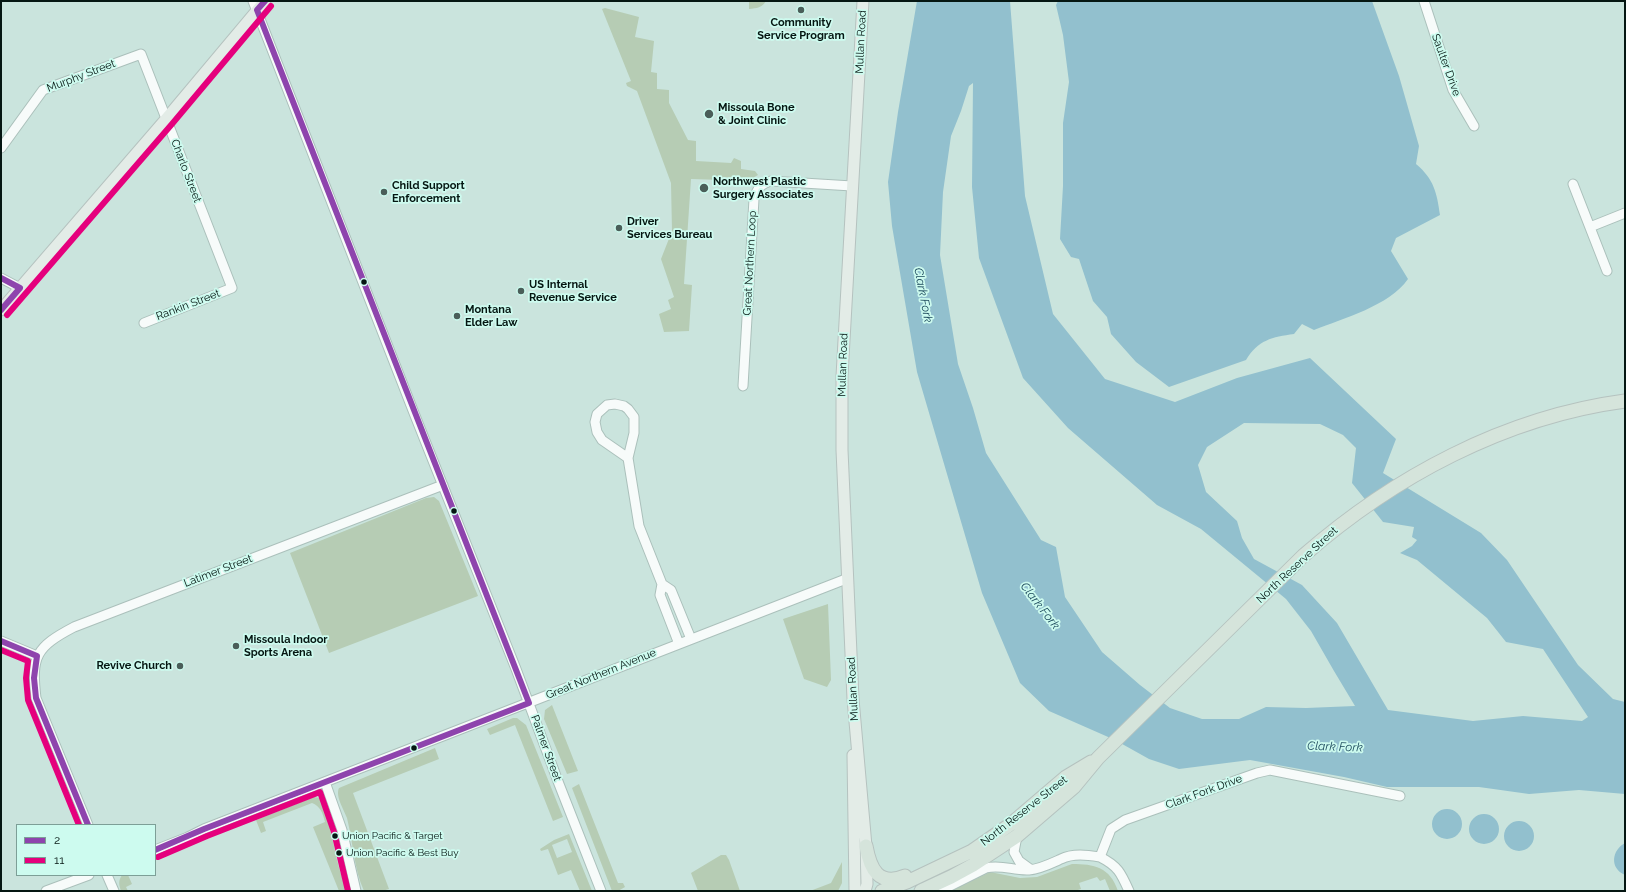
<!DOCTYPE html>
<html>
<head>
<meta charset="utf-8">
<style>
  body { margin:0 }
  #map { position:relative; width:1626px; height:892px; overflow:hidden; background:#cae4dd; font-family:Raleway,sans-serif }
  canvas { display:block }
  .frame { position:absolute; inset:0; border:2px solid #051612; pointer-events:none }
  .legend { position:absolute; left:16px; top:824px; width:140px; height:52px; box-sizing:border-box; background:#cdfbef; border:1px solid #7d9f97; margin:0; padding:5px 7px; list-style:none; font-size:12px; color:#051612 }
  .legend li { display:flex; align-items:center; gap:8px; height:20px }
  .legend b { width:20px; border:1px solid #7d9f97 }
</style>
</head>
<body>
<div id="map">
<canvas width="1626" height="892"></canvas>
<div class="frame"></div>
<ul class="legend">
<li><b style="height:5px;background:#8e44ad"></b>2</li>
<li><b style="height:5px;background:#e5007d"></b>11</li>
</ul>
</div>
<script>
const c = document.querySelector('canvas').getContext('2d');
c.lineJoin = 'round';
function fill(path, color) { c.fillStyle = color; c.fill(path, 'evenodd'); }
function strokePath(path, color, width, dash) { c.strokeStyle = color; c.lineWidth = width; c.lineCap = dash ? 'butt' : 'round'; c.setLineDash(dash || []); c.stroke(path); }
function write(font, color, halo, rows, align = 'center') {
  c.font = font + ' Raleway,sans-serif'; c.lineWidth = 3.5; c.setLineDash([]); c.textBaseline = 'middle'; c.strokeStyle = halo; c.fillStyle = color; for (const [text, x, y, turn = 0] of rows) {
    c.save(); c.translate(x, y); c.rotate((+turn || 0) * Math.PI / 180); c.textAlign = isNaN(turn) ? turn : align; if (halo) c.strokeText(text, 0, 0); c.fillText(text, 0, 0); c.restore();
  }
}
fill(new Path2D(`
  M 745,1 L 766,1 C 762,8 757,8 749,9 L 749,2 Z
  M 605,8 L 639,17 L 635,37 L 654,41 L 651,72 L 657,73 L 657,89 L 669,90 L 669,103 L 688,140 L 696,141 L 696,161 L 731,163 L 734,158 L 741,161 L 741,169 L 755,171 L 758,175 L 751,179 L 723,177 L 722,180 L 691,179 L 684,284 L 692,285 L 689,331 L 664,332 L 659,314 L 671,309 L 668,300 L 674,297 L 661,259 L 672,231 L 671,183 L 637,91 L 627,86 L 626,83 L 631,81 L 602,9 Z
  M 434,497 L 439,501 L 478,596 L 329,653 L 290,553 L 426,498 Z
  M 828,604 L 831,680 L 827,687 L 804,679 L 783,619 Z
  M 552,705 L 578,771 L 567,774 L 544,719 L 545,710 Z
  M 513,718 L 517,718 L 526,725 L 563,817 L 553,821 L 515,725 L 490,735 L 487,729 Z
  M 435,748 L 439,759 L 353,793 L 389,889 L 382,891 L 364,891 C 354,869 353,842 347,818 C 344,810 335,796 339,788 Z
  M 579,784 L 618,883 L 623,883 L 625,887 L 618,891 L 612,891 L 572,788 Z
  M 314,797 L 320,798 C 330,811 330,831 334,846 C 337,862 341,876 347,891 L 339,891 L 313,827 L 325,822 C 323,813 320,806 312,803 L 263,822 L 266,831 L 261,833 L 256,820 Z
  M 569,834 L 592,891 L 580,891 L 571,870 L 558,875 L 548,849 L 541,851 L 540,849 L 554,840 ZM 567,839 L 572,852 L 557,858 L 552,845 Z
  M 721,855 L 726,855 L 729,860 L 740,891 L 698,891 L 691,873 Z
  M 842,862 L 842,883 L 838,891 L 810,891 L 831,883 Z
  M 1072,864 C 1094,864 1110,867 1118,891 L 1110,891 L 1105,879 L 1100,881 L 1097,877 L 1079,883 L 1081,889 L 1075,891 L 951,891 L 990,872 L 1020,878 L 1037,877 Z
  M 122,875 L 128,875 L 132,884 L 126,887 L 128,891 L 121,891 C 119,885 118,881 122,875 Z`), '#b6ccb4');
fill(new Path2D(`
  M 917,1 L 1010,1 L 1025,196 L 1053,314 L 1105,379 L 1175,402 L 1237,378 L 1310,358 L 1396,439 L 1383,473 L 1481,533 L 1507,560 L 1578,665 L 1613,699 L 1625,702 L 1625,794 L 1579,790 L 1529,794 L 1479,787 L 1387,787 L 1344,777 L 1250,760 L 1179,769 L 1149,759 L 1115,740 L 1049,711 L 1020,683 L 982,593 L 917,372 L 892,226 L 888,182 L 898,112 ZM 973,83 L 972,187 L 979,258 L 1023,378 L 1068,428 L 1157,505 L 1201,529 L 1286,599 L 1311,631 L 1334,671 L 1355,706 L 1306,708 L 1266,707 L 1239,719 L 1202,719 L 1170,708 L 1140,685 L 1102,652 L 1065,597 L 1056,547 L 1041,540 L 986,453 L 973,408 L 958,364 L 940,255 L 943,192 L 951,136 L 961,111 L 969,86 ZM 1244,423 L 1320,424 L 1343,435 L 1356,448 L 1352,483 L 1383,522 L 1414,527 L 1412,537 L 1417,540 L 1412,546 L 1400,553 L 1417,560 L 1487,618 L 1506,642 L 1543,649 L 1588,717 L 1582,721 L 1523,716 L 1473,721 L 1388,710 L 1337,623 L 1302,585 L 1254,559 L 1242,538 L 1237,521 L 1206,492 L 1198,465 L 1207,447 Z
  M 1058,1 L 1372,1 L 1399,76 L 1419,146 L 1416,164 C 1434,179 1437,193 1440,215 L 1396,238 L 1391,251 L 1408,279 C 1389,306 1344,318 1314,330 L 1302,324 L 1294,334 C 1272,337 1258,340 1246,360 L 1169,387 L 1136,362 L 1111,334 L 1107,317 L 1093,301 L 1079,259 L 1071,257 L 1060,239 L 1063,186 L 1063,123 L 1069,82 L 1063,35 L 1056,5 Z
  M1432 824a15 15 0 1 1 30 0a15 15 0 1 1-30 0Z
  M1469 829a15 15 0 1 1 30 0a15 15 0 1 1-30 0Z
  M1504 836a15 15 0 1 1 30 0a15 15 0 1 1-30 0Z
  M 1625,843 L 1625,875 C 1609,868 1612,850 1625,843 Z`), '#92c0ce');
const minor = new Path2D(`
  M 253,1 L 414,413 L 516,669 L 559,784 L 601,891
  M 1424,1 L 1453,90 L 1474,126
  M 1,148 L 43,90 L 141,54 L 232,288 L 144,323
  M 1573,184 L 1607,271
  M 1590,227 L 1625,213
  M 1,278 L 20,288
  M 743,386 L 754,199 C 757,188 761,184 771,181 L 852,186
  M 628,458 L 602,440 L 597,432 L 595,422 L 597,414 L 607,405 L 615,404 L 624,406 L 628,409 L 634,417 L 634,433 L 628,458 L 639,526 L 662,584 L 660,595 L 679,644
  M 662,584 L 671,590 L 691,639
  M 1,641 L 37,656
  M 325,782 L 342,830 L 356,891
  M 88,825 L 36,698 C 31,656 36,647 74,627 L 443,485
  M 1017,836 L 1014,852 L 1019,861 L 1030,869
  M 155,850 L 188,837 L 204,829 L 846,579
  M 1100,857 C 1118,866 1121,873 1129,891
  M 107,875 L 114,891
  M 46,891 L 89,875
  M 940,891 L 986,868 C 1001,864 1014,871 1029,870 C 1040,869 1050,864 1061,859 C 1073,853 1087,855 1100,857 L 1111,829 L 1125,820 L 1257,773 L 1270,770 L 1400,796`);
const major = new Path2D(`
  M 863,1 L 842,376 L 842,450 L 853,699 L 866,846 L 867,884 L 865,891
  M 1,310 L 166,119 L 265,1
  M 853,755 L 855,891`);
const highway = new Path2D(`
  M 866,846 C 870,868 878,887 905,876
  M 882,891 L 907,882 L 972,851 L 1011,824 L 1066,777 L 1091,762
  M 921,891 L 951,877 L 973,865 L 1017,836 L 1074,787 L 1098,758 L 1303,556 C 1393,477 1505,417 1625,401`);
strokePath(minor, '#abc0bb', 11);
strokePath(major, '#b5c2bf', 13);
strokePath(highway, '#b5c2bf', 15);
strokePath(minor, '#f7fbfa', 9);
strokePath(major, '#e3ece7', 11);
strokePath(highway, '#d5e4db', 13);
strokePath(new Path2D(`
  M 1,278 L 20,288 L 1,310
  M 1,641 L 37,656 L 34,678 L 36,698 L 88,825
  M 155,850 L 204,829 L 529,703 L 257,10 L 265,1`), '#8e44ad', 6);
strokePath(new Path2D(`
  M 7,315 L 172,124 L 271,6
  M 1,650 L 28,661 L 26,678 L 28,700 L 79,825
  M 158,857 L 207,836 L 320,792 L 334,832 L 348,891`), '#e5007d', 6);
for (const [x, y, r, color] of [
  [801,10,4,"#4a5e59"],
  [709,114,5,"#4a5e59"],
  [704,188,5,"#4a5e59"],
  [384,192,4,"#4a5e59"],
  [619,228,4,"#4a5e59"],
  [364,282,3.5,"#051612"],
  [521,291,4,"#4a5e59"],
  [457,316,4,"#4a5e59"],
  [454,511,3.5,"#051612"],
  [236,646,4,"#4a5e59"],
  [180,666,4,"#4a5e59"],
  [414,748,3.5,"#051612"],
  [335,836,3.5,"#051612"],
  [339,853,3.5,"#051612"]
]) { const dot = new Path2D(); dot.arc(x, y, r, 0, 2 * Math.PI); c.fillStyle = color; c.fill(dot); strokePath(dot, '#cdfbef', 1.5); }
write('10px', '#051612', '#cdfbef', [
  ["Union Pacific & Target",342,836],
  ["Union Pacific & Best Buy",346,853]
], 'left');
write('bold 11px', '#051612', '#cdfbef', [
  ["Community",801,23,"center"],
  ["Service Program",801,36,"center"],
  ["Missoula Bone",718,108],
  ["& Joint Clinic",718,121],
  ["Northwest Plastic",713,182],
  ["Surgery Associates",713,195],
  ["Child Support",392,186],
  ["Enforcement",392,199],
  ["Driver",627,222],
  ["Services Bureau",627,235],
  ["US Internal",529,285],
  ["Revenue Service",529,298],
  ["Montana",465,310],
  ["Elder Law",465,323],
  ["Missoula Indoor",244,640],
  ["Sports Arena",244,653],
  ["Revive Church",172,666,"right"]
], 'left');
write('11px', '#051612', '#cdfbef', [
  ["Mullan Road",861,42,-87],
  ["Saulter Drive",1446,65,70],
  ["Murphy Street",81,76,-21],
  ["Charlo Street",186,171,69],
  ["Great Northern Loop",750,263,-87],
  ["Rankin Street",188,305,-21],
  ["Mullan Road",843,365,-88],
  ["North Reserve Street",1297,565,-43],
  ["Latimer Street",218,571,-21],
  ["Great Northern Avenue",601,674,-22],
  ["Mullan Road",853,689,-93],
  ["Palmer Street",546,748,70],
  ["Clark Fork Drive",1204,792,-20],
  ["North Reserve Street",1024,811,-38]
]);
write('italic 12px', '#1b485b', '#cdfbef', [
  ["Clark Fork",923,295,79],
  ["Clark Fork",1040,606,52],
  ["Clark Fork",1335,747,2]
]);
</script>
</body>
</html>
